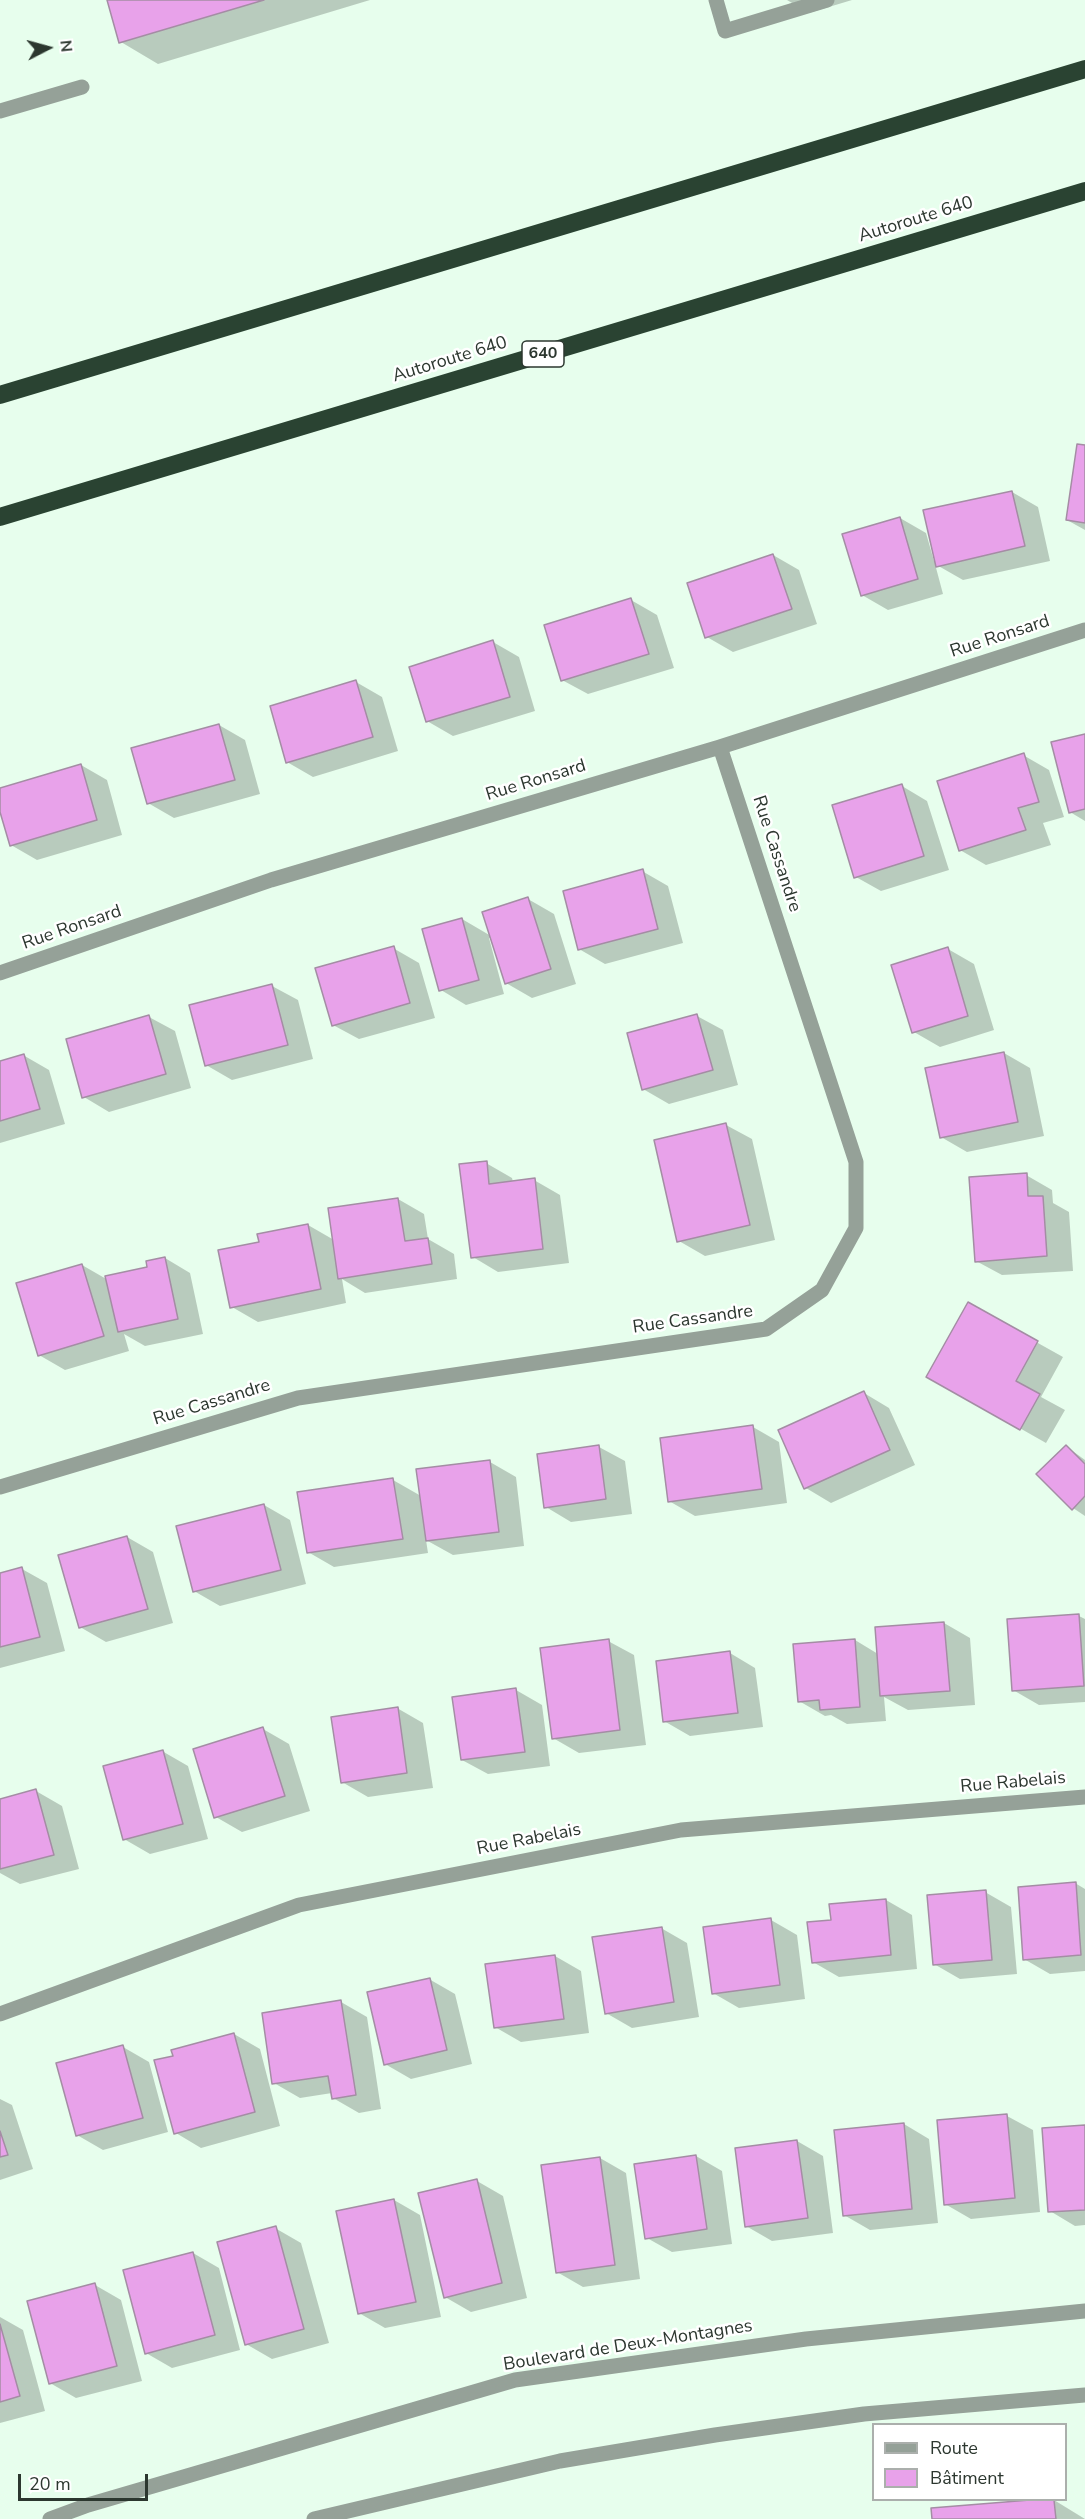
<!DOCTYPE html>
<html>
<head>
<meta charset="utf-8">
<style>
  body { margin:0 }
  #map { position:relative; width:1085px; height:2519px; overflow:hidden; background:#e7feed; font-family:"Nunito Sans",sans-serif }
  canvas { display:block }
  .legend { position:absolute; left:872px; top:2423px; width:195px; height:78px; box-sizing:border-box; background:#fff; border:2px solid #abafac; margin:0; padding:8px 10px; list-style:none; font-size:18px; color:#2c372f }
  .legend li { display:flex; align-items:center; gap:12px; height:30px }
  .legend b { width:30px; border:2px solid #abafac }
  .north { position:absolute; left:18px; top:18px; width:60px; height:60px; -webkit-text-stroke:4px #fff; paint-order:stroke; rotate:84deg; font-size:16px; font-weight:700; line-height:24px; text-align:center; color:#2c372f }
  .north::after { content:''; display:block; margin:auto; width:21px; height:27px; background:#2c372f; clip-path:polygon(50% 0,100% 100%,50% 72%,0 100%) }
  .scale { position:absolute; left:18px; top:2474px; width:130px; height:27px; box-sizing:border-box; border:3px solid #2c372f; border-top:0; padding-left:8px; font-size:18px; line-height:21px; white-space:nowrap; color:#2c372f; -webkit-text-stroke:4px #fff; paint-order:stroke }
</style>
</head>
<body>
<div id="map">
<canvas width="1085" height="2519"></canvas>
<ul class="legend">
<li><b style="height:8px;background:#95a198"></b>Route</li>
<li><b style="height:16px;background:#e8a2ea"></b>Bâtiment</li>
</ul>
<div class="north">N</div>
<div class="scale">20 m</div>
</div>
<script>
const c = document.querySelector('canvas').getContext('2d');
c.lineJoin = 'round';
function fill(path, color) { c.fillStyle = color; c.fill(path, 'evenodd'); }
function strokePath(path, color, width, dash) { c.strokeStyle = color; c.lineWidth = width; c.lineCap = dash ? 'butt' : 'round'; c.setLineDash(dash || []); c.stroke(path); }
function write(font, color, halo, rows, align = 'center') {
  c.font = font + ' "Nunito Sans",sans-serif'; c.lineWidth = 5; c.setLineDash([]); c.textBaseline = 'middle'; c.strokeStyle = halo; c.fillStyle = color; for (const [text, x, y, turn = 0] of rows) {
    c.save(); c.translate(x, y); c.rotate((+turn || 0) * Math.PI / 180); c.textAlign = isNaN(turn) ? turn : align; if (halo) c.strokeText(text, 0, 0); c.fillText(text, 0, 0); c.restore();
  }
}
fill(new Path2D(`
  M 108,0 L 370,0 L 158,64 L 121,42 Z
  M 787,0 L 852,0 L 809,13 Z
  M 1085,446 L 1085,530 L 1067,520 Z
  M 1012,492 L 1038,507 L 1050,561 L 963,580 L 935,564 L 943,594 L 888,610 L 862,595 L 900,518 L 926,533 L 934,561 Z
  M 773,555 L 799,570 L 817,624 L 733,652 L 707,637 Z
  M 631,600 L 657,615 L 674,668 L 588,694 L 562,680 Z
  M 493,642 L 519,657 L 535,711 L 453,736 L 427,721 Z
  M 356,682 L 382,697 L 398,751 L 313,777 L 287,762 Z
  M 219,725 L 245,740 L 260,794 L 174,818 L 148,803 Z
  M 1085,735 L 1085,821 L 1070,812 Z
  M 1023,755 L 1049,770 L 1064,817 L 1043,823 L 1051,845 L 986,865 L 960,850 Z
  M 81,765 L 107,780 L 122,835 L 37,860 L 11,845 L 0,807 L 0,789 Z
  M 902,786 L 927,801 L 949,870 L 881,891 L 856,877 Z
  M 642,871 L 668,886 L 683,943 L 605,964 L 579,949 Z
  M 528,899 L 554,914 L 576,984 L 532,998 L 506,983 L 492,937 L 489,938 L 504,994 L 466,1005 L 441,990 L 462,919 L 491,936 Z
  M 393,948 L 419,963 L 435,1018 L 359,1039 L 333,1025 Z
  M 948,949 L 974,964 L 994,1030 L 940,1047 L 914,1032 Z
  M 272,986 L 298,1000 L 313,1059 L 232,1080 L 206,1065 Z
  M 697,1016 L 723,1030 L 738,1085 L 669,1104 L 643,1089 Z
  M 149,1017 L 175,1031 L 191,1088 L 109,1112 L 84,1097 Z
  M 1004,1053 L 1030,1068 L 1044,1136 L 967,1152 L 941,1137 Z
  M 23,1055 L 49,1070 L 65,1124 L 0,1143 L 0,1062 Z
  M 726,1125 L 752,1139 L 775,1240 L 705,1256 L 679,1241 Z
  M 486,1163 L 512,1178 L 513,1182 L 534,1180 L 560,1195 L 569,1263 L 498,1272 L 473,1257 Z
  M 1026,1175 L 1052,1190 L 1053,1203 L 1069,1212 L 1073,1271 L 1002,1275 L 976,1261 Z
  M 398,1199 L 424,1214 L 428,1239 L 454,1254 L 457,1279 L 365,1293 L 342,1279 L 346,1303 L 258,1322 L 232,1307 L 260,1243 L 308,1225 L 334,1240 Z
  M 165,1258 L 190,1273 L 203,1334 L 145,1346 L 124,1334 L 129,1351 L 65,1370 L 39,1355 L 82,1265 L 108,1280 L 149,1268 Z
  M 968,1304 L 1063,1357 L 1041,1397 L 1065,1410 L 1046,1443 L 928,1376 Z
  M 864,1393 L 889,1408 L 915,1465 L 831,1503 L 806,1488 Z
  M 753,1427 L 779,1442 L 787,1503 L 695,1516 L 669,1501 Z
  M 599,1447 L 625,1461 L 632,1514 L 571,1522 L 546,1507 Z
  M 1067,1447 L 1085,1460 L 1085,1516 L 1073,1508 Z
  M 490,1462 L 516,1477 L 524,1546 L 453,1555 L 426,1540 L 428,1553 L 334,1567 L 308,1552 L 393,1480 L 421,1496 Z
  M 264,1505 L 290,1520 L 306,1584 L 220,1606 L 194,1591 Z
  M 127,1537 L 153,1552 L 173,1623 L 106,1642 L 80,1627 Z
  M 22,1569 L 47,1583 L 65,1651 L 0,1668 L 0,1574 Z
  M 1079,1616 L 1085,1619 L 1085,1702 L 1039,1705 L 1013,1690 Z
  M 944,1623 L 970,1638 L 975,1705 L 908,1710 L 884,1697 L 886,1721 L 847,1724 L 831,1715 L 825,1716 L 799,1701 L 855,1640 L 878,1654 Z
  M 608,1641 L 634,1655 L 646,1745 L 579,1753 L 553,1738 Z
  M 730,1653 L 755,1668 L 763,1727 L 690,1736 L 664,1721 Z
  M 516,1690 L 542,1705 L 550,1766 L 488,1774 L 462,1760 Z
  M 397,1708 L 423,1723 L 433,1788 L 368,1797 L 342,1782 Z
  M 263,1729 L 289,1744 L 310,1811 L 242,1832 L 216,1817 Z
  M 162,1751 L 188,1766 L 208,1839 L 150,1854 L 124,1839 Z
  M 36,1791 L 62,1806 L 79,1869 L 20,1884 L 0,1873 L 0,1800 Z
  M 1075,1883 L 1085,1889 L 1085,1971 L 1050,1974 L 1024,1959 Z
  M 985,1892 L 1011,1907 L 1017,1974 L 960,1979 L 934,1964 Z
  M 886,1900 L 912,1915 L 917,1969 L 839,1977 L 813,1962 L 832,1921 Z
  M 771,1920 L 797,1935 L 805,1999 L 739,2008 L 713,1993 Z
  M 661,1928 L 687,1943 L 699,2017 L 632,2028 L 606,2013 Z
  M 555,1956 L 581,1971 L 589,2033 L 521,2042 L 495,2027 Z
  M 429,1979 L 455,1994 L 472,2064 L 411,2079 L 385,2064 Z
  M 341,2002 L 367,2017 L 381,2109 L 359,2113 L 333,2098 L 332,2093 L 300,2098 L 274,2083 Z
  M 234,2034 L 260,2049 L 280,2126 L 201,2148 L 176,2133 L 175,2057 Z
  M 123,2047 L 149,2062 L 168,2132 L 103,2150 L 77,2135 Z
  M 0,2099 L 12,2105 L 33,2169 L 0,2180 Z
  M 1007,2116 L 1033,2130 L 1040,2212 L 971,2219 L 945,2204 Z
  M 904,2124 L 929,2139 L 938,2223 L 870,2230 L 844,2215 Z
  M 1085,2127 L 1085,2225 L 1075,2226 L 1050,2211 Z
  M 797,2141 L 823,2156 L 833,2233 L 772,2241 L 746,2226 Z
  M 696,2156 L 722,2171 L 732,2244 L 672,2252 L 647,2238 Z
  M 600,2158 L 626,2173 L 640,2279 L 583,2287 L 557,2272 Z
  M 477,2181 L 503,2196 L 527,2298 L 471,2312 L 445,2297 Z
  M 394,2200 L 420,2215 L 441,2317 L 385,2328 L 359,2313 Z
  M 275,2228 L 301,2243 L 329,2343 L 272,2359 L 246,2344 Z
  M 193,2253 L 219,2268 L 240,2350 L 172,2368 L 146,2353 Z
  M 95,2285 L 121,2300 L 142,2381 L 76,2398 L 50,2383 Z
  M 0,2317 L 23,2330 L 45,2411 L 0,2423 Z
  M 1054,2500 L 1085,2519 L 934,2519 L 933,2509 Z`), '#0003');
const building = new Path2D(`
  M 107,0 L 264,0 L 119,43 Z
  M 1077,444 L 1085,445 L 1085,523 L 1066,520 Z
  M 1012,491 L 1025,546 L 936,567 L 923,510 Z
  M 900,517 L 918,579 L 861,596 L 842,534 Z
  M 773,554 L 792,609 L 705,638 L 687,583 Z
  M 631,598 L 649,654 L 561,681 L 544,625 Z
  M 493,640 L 510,697 L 426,722 L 409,667 Z
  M 356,680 L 373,737 L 286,763 L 270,706 Z
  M 219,724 L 235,780 L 147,804 L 131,748 Z
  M 1085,734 L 1085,809 L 1069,813 L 1051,742 Z
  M 1024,753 L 1039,802 L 1018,808 L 1026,830 L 959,851 L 937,781 Z
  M 81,764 L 97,820 L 10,846 L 0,812 L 0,788 Z
  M 902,784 L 924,856 L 854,878 L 832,805 Z
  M 643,869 L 658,929 L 578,950 L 563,891 Z
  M 528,897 L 551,969 L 505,984 L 482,912 Z
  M 462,918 L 479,980 L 439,991 L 422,929 Z
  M 394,946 L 410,1003 L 332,1026 L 315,968 Z
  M 948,947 L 968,1016 L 912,1033 L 891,965 Z
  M 272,984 L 288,1045 L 205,1066 L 189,1005 Z
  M 697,1014 L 713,1070 L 642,1090 L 627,1033 Z
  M 149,1015 L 166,1074 L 82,1098 L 66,1039 Z
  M 1004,1052 L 1018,1122 L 940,1138 L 925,1068 Z
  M 24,1054 L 40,1109 L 0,1121 L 0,1061 Z
  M 726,1123 L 750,1225 L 677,1242 L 654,1140 Z
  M 487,1161 L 489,1184 L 535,1178 L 543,1249 L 471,1258 L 459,1164 Z
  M 1027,1173 L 1028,1196 L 1043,1196 L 1047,1256 L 975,1262 L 969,1177 Z
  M 398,1198 L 405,1241 L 428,1238 L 432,1264 L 338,1279 L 328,1208 Z
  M 308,1224 L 321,1289 L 230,1308 L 218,1250 L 259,1242 L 257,1234 Z
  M 165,1257 L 178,1319 L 118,1332 L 105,1276 L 147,1267 L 146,1261 Z
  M 82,1264 L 104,1336 L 38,1356 L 16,1283 Z
  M 968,1302 L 1038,1341 L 1016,1381 L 1040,1394 L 1020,1430 L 926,1377 Z
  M 864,1391 L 890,1450 L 804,1489 L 778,1430 Z
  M 753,1425 L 762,1489 L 668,1502 L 660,1438 Z
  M 599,1445 L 606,1499 L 544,1508 L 537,1454 Z
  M 1066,1445 L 1085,1464 L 1085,1496 L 1072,1510 L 1036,1474 Z
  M 490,1460 L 499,1532 L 426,1541 L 416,1469 Z
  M 393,1478 L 403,1539 L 307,1553 L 297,1492 Z
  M 264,1504 L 281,1570 L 193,1592 L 176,1526 Z
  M 127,1536 L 148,1609 L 79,1628 L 58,1555 Z
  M 22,1567 L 40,1637 L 0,1647 L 0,1573 Z
  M 1079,1614 L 1084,1686 L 1012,1691 L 1007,1619 Z
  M 944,1622 L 950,1691 L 880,1696 L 875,1627 Z
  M 609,1639 L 620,1730 L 552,1739 L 540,1648 Z
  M 855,1639 L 860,1707 L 820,1710 L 819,1700 L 798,1702 L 793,1644 Z
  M 730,1651 L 738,1713 L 663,1722 L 656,1661 Z
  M 516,1688 L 525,1752 L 461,1760 L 452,1697 Z
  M 398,1707 L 407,1773 L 341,1783 L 331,1717 Z
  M 263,1727 L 285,1796 L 214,1818 L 193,1749 Z
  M 163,1750 L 183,1824 L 123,1840 L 103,1766 Z
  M 36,1789 L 54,1855 L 0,1869 L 0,1799 Z
  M 1076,1882 L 1081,1955 L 1023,1960 L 1018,1887 Z
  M 986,1890 L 992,1960 L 933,1965 L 927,1895 Z
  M 886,1899 L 891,1955 L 812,1963 L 807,1922 L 831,1920 L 829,1904 Z
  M 771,1918 L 780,1985 L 712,1994 L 703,1927 Z
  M 662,1927 L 674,2002 L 605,2014 L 592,1937 Z
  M 555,1955 L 564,2019 L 494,2028 L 485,1964 Z
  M 430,1978 L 447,2050 L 384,2065 L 367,1992 Z
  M 341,2000 L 356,2095 L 332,2099 L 328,2076 L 272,2084 L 262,2013 Z
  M 234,2033 L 255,2112 L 174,2134 L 154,2060 L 173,2056 L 171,2050 Z
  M 123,2045 L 143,2118 L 76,2136 L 56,2063 Z
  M 1007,2114 L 1015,2198 L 944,2205 L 937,2120 Z
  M 904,2123 L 912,2209 L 843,2216 L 834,2130 Z
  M 1085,2125 L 1085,2210 L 1048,2212 L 1042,2128 Z
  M 0,2131 L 8,2155 L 0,2157 Z
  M 797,2140 L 808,2218 L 745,2227 L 735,2148 Z
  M 696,2155 L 707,2229 L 645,2239 L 634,2164 Z
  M 600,2157 L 615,2265 L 556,2273 L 541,2165 Z
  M 477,2179 L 502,2283 L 444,2298 L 418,2193 Z
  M 394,2199 L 416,2302 L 358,2314 L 336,2211 Z
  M 276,2226 L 304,2329 L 245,2345 L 217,2242 Z
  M 193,2252 L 215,2335 L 145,2354 L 123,2270 Z
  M 95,2283 L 117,2366 L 49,2384 L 27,2301 Z
  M 0,2324 L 20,2396 L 0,2402 Z
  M 1030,2500 L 1054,2500 L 1056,2519 L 932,2519 L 931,2508 Z`);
fill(building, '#e8a2ea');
strokePath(building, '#a48da4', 1.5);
strokePath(new Path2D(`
  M 716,0 L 725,31 L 827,0
  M 0,111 L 82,87`), '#95a198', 15);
strokePath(new Path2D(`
  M 0,973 L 271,880 L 720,747 L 1085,630
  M 0,1487 L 298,1398 L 766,1329 L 822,1290 L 856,1228 L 856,1162 L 720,747
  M 0,2014 L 299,1905 L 681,1830 L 1085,1797`), '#95a198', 15);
strokePath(new Path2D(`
  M 50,2519 L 88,2505 L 515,2380 L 806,2339 L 1085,2311
  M 314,2519 L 560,2461 L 715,2435 L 864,2414 L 1085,2395`), '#95a198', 15);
strokePath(new Path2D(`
  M 0,395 L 1085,69
  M 0,517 L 1085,191`), '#2a4332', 18);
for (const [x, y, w] of [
  [543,354,42]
]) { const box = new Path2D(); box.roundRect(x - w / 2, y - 13, w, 26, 4.5); c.fillStyle = '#fff'; c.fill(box); strokePath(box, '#2c372f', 1.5); }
write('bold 16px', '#2c372f', null, [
  ["640",543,354]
]);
write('18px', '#2c372f', '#fff', [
  ["Autoroute 640",916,220,-17],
  ["Autoroute 640",450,360,-17],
  ["Rue Ronsard",1000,637,-18],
  ["Rue Ronsard",536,781,-17],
  ["Rue Cassandre",776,854,72],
  ["Rue Ronsard",72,928,-19],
  ["Rue Cassandre",693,1320,-8],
  ["Rue Cassandre",212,1403,-17],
  ["Rue Rabelais",1013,1783,-5],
  ["Rue Rabelais",529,1840,-11],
  ["Boulevard de Deux-Montagnes",628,2346,-9]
]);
</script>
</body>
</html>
